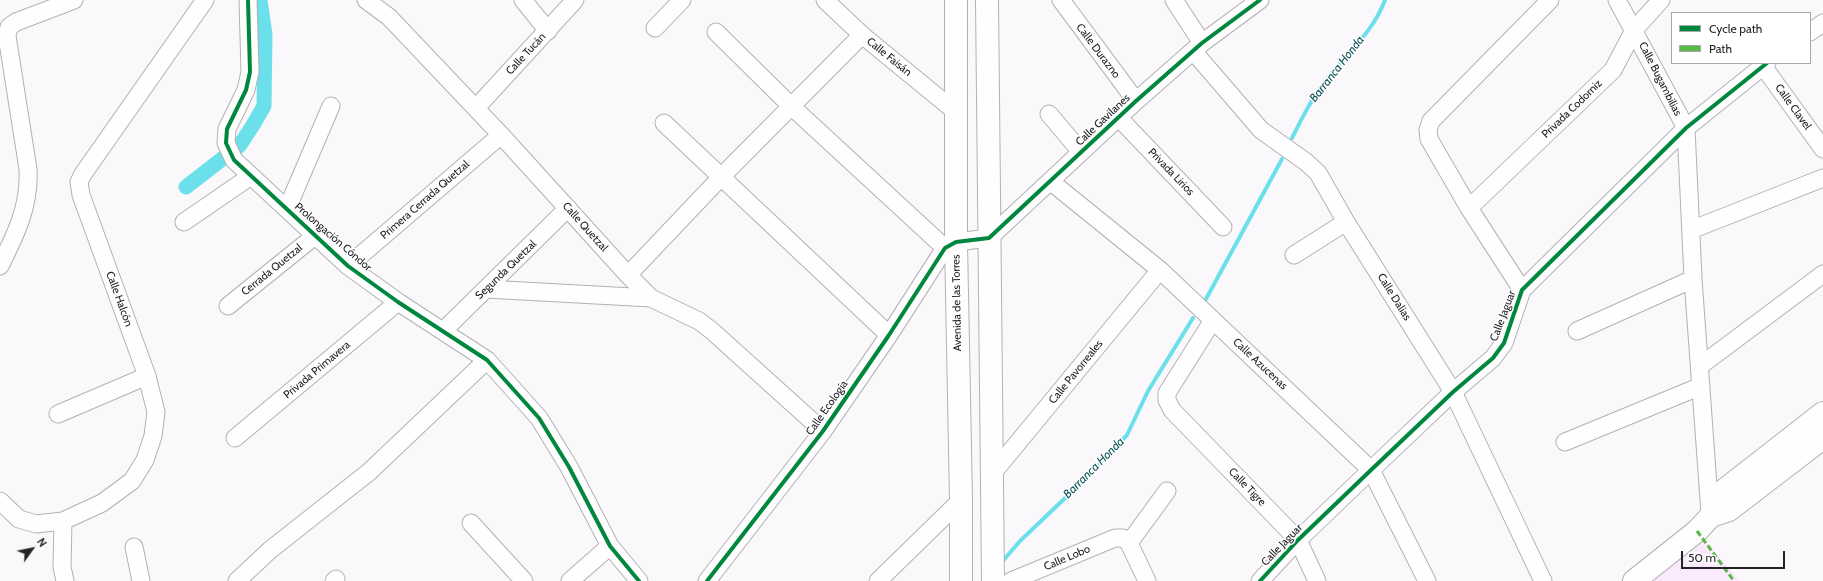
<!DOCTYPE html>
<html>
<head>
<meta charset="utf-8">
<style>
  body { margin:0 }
  #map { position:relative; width:1823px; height:581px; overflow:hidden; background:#fbf8fb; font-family:Cabin,sans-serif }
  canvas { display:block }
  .legend { position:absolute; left:1671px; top:12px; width:140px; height:52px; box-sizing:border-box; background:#fff; border:1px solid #a7a7a7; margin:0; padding:5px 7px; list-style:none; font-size:12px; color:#242224 }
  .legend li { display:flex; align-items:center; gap:8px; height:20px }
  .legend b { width:20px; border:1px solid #a7a7a7 }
  .north { position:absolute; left:12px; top:529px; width:40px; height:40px; -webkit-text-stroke:3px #fff; paint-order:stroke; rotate:57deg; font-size:11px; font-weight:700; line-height:16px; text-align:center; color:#242224 }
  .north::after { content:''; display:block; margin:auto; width:14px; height:18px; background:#242224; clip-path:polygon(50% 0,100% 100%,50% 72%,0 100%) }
  .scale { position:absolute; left:1681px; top:551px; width:104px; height:18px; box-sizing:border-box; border:2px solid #242224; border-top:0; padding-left:5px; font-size:12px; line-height:14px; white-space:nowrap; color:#242224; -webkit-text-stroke:3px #fff; paint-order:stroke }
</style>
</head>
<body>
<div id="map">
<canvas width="1823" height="581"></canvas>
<ul class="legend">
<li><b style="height:5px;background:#00873e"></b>Cycle path</li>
<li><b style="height:5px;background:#58b947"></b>Path</li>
</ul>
<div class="north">N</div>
<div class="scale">50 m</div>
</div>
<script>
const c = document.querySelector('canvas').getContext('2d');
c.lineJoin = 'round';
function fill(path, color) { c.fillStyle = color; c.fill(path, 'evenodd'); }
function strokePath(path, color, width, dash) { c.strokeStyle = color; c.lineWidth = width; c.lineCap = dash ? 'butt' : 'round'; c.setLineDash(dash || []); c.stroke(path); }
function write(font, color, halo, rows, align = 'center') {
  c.font = font + ' Cabin,sans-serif'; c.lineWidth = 3; c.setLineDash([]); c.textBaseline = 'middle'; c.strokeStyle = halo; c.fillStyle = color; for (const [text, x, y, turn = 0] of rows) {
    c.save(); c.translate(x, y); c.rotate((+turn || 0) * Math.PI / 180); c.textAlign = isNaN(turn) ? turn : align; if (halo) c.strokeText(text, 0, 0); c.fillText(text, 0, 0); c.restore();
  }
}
fill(new Path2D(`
  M 1705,541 L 1740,581 L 1646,581 Z`), '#fbe9fc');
strokePath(new Path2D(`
  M 1292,138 C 1303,116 1314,94 1330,75 C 1350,51 1374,30 1385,0
  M 1206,299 L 1282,159
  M 1001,563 L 1020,541 L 1083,481 L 1127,435 L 1148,391 L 1193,318`), '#6be0ea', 4);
strokePath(new Path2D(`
  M 186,187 L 240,145 L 253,125 L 264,106 L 265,34 L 260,0`), '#6be0ea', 15);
const street = new Path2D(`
  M 248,0 L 250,72 L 246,90 L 227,129 L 226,143 L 234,160 L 348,266 L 398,302 L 487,360 L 539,418 L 569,467 L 610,546 L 639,581
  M 366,0 L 389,17 L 501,135 L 628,275 L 651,298 L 699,321 L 711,330 L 823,431
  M 523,0 L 548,31
  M 825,0 L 862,35 L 956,112
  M 1061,0 L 1136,101
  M 1174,0 L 1202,43
  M 1617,0 L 1686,128 L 1693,279 L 1710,513
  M 655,28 L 682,0
  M 716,32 L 791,106 L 945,248
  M 1810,32 L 1823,23
  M 1193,51 L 1261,130 L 1306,162 L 1318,173 L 1346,222 L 1453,392 L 1543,581
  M 1763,66 L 1823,149
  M 476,108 L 575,0
  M 1049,114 L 1081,152
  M 1119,118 L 1223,227
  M 664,123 L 889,335
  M 1050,181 L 1160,270 L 1371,470 L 1427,581
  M 1469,208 L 1613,70 L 1634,30 L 1661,0
  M 287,209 L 331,106
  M 184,222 L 251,176
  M 1691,230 L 1823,178
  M 1294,255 L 1346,222
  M 0,266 C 16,234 30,206 28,169 L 7,36 L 9,27 L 16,22 L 74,0
  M 348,266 L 501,135
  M 628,275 L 722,176 L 862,35
  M 486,289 L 651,298
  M 1522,290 L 1469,208 L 1429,139 L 1428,130 L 1431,121 L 1550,0
  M 228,306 L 316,235
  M 1213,320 L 1167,393 L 1167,400 L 1172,410 L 1298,540 L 1317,581
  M 443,331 L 568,208
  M 1577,331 L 1693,279
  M 1700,366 L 1823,274
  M 58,414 L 147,376
  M 235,438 L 398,302
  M 1565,442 L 1701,386
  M 992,474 L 1160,270
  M 0,501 L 19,519 L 36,524 L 63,521 L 102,503 L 132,481 L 145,460 L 153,436 L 156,412 L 147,376 L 81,195 L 79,182 L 83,174 L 205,0
  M 63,521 L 62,567 L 65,581
  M 471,523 L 524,581
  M 1129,543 L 1167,491
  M 134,547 L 141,581
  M 237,581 L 270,550 L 369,472 L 487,360
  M 334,581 L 336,579
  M 570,581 L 610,546
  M 707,581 L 823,431 L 889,335 L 945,248 L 956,242 L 989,238 L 1136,101 L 1202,43 L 1260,0
  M 878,581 L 961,500
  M 1011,581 L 1115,538 L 1123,538 L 1129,543 L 1147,581
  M 1260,581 L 1298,540 L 1371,470 L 1453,392 L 1493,358 L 1504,343 L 1522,290 L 1686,128 L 1767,63`);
const secondary = new Path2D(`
  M 956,0 L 956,242 L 961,500 L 961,581
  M 987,0 L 993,581
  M 1711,516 L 1729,510 L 1823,438
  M 1634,581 L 1697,531 L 1711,516 L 1718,495 L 1823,413`);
strokePath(street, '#b3b1b3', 19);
strokePath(secondary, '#b3b1b3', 24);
strokePath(street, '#fefefe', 17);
strokePath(secondary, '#fefefe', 22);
strokePath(new Path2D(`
  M 1697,531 L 1734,581`), '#58b947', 3, [6, 3]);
strokePath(new Path2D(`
  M 248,0 L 250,72 L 246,90 L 227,129 L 226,143 L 234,160 L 348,266 L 398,302 L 487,360 L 539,418 L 569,467 L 610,546 L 639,581
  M 707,581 L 823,431 L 889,335 L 945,248 L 956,242 L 989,238 L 1136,101 L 1202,43 L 1260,0
  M 1260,581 L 1298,540 L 1371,470 L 1453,392 L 1493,358 L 1504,343 L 1522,290 L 1686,128 L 1767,63`), '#00873e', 4);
write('11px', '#242224', '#fff', [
  ["Calle Durazno",1098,51,53],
  ["Calle Tucán",526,54,-47],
  ["Calle Faisán",889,57,39],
  ["Calle Bugambilias",1660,79,63],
  ["Calle Clavel",1793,107,54],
  ["Privada Codorniz",1572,109,-44],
  ["Calle Gavilanes",1103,120,-43],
  ["Privada Lirios",1171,172,46],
  ["Primera Cerrada Quetzal",425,200,-41],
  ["Calle Quetzal",585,227,48],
  ["Prolongación Cóndor",333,237,41],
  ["Cerrada Quetzal",272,270,-39],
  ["Segunda Quetzal",506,270,-44],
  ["Calle Dalias",1394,297,58],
  ["Calle Halcón",119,299,70],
  ["Avenida de las Torres",957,303,-91],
  ["Calle Jaguar",1503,316,-69],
  ["Calle Azucenas",1260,364,43],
  ["Privada Primavera",317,370,-40],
  ["Calle Pavorreales",1076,372,-51],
  ["Calle Ecología",827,408,-55],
  ["Calle Tigre",1247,487,46],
  ["Calle Jaguar",1282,545,-46],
  ["Calle Lobo",1067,558,-23]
]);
write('italic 12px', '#0d5157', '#fff', [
  ["Barranca Honda",1337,69,-52],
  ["Barranca Honda",1094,468,-45]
]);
</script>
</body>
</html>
